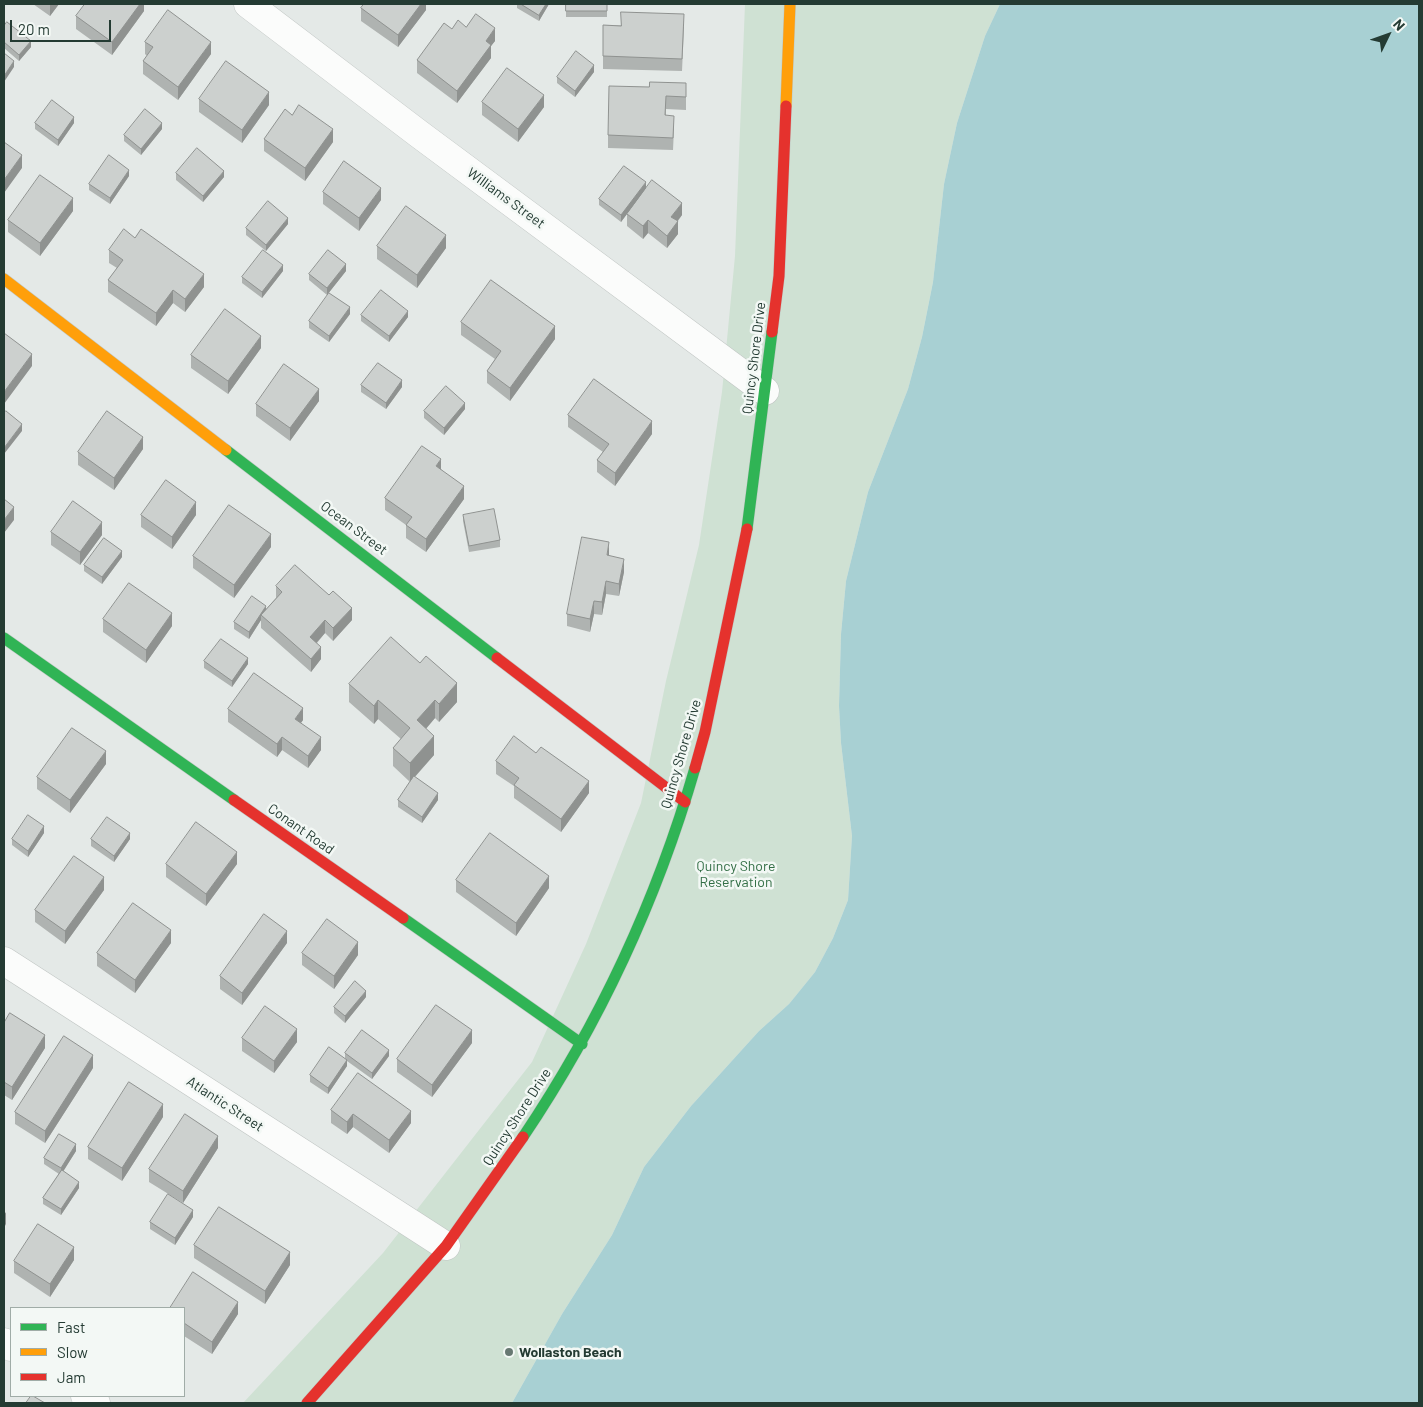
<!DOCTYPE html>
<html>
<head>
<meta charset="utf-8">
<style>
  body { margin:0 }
  #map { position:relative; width:1423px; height:1407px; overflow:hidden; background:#e4e9e7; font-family:Barlow,sans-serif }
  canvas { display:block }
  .frame { position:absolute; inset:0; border:5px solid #243b33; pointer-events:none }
  .legend { position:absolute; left:10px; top:1307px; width:175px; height:90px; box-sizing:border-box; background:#f3f8f5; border:1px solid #a0aca7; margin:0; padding:6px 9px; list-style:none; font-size:15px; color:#243b33 }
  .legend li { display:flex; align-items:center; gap:10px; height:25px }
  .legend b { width:25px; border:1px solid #a0aca7 }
  .north { position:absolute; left:1363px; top:10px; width:50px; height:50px; -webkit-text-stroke:4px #f3f8f5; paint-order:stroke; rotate:48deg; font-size:14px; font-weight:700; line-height:20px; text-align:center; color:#243b33 }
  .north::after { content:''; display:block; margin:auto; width:18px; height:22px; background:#243b33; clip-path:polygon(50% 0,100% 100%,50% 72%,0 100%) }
  .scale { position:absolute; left:10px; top:20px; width:101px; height:22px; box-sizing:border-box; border:2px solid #243b33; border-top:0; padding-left:6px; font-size:15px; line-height:18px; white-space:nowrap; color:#243b33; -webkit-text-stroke:4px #f3f8f5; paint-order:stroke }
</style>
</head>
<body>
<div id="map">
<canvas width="1423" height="1407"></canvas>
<div class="frame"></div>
<ul class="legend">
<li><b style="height:6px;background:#30b455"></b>Fast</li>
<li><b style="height:6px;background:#ff9f0a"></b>Slow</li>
<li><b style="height:6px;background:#e5322d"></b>Jam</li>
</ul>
<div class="north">N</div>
<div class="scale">20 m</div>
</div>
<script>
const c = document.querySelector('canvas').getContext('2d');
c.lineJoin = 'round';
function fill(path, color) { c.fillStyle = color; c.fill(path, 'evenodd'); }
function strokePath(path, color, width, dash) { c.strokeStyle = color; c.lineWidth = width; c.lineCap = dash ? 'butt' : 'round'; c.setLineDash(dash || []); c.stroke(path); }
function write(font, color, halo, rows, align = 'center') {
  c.font = font + ' Barlow,sans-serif'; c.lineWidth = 5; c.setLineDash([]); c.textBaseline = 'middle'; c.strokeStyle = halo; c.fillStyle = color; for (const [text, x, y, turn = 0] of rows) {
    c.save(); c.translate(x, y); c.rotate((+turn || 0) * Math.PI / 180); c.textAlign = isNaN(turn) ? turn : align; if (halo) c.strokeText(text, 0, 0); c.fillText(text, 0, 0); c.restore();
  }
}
fill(new Path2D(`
  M 745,4 L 1000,4 L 985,36 L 957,123 L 944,184 L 933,282 L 922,337 L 908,389 L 868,492 L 846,581 L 841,634 L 839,706 L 841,743 L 852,836 L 848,900 L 833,938 L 815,972 L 789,1004 L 759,1031 L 691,1106 L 644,1167 L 612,1235 L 562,1314 L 512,1403 L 243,1403 L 383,1253 L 532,1062 L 586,944 L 641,803 L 666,681 L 699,545 L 722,392 L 735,256 Z`), '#cfe1d3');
fill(new Path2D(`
  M 1000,4 L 1419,4 L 1419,1403 L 512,1403 L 562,1314 L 612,1235 L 644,1167 L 691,1106 L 759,1031 L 789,1004 L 815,972 L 833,938 L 848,900 L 852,836 L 841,743 L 839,706 L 841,634 L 846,581 L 868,492 L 908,389 L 922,337 L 933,282 L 944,184 L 957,123 L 985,36 Z`), '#a8d0d3');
const street = new Path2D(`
  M 248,4 L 419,134 L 765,391
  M 4,961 L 446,1246
  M 4,1342 L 11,1347
  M 85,1396 L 96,1403`);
const fast = new Path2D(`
  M 226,450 L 497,658
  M 747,529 L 772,332
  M 4,638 L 234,800
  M 403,918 L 582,1044
  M 523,1137 C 599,1024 657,899 695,768`);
const slow = new Path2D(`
  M 786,106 L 790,4
  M 4,279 L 226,450`);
const jam = new Path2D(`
  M 772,332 L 779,276 L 786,106
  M 497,658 L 685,802
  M 695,768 L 705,732 L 747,529
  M 234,800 L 403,918
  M 307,1403 L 446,1246 L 523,1137`);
strokePath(street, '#c1c6c4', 29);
strokePath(fast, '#c0c7c4', 12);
strokePath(slow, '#c0c7c4', 12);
strokePath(jam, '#c0c7c4', 12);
strokePath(street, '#fbfcfb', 28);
strokePath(fast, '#30b455', 11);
strokePath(slow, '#ff9f0a', 11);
strokePath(jam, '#e5322d', 11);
fill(new Path2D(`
  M 33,4 L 59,4 L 50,16 Z
  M 144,4 L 144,11 L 112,55 L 76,29 L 76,16 Z
  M 426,4 L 426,10 L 398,47 L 361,21 L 361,8 Z
  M 517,4 L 549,4 L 539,21 L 517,8 Z
  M 566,4 L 607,4 L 607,17 L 566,17 Z
  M 603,25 L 684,27 L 682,71 L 603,69 Z
  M 4,26 L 31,47 L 19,61 L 4,48 Z
  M 466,27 L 495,41 L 491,46 L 491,58 L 457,103 L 417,73 L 417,60 L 452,29 Z
  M 145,42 L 211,54 L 178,100 L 143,74 L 143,61 L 147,56 L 145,54 Z
  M 594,72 L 575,97 L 557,83 L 557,77 Z
  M 686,83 L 686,110 L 666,109 L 666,115 L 674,129 L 673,150 L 608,148 L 608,135 L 649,87 Z
  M 199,99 L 269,105 L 242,143 L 199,112 Z
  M 482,102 L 544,107 L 518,142 L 482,115 Z
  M 292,115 L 333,142 L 305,181 L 264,151 L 264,139 Z
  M 35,123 L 74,123 L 58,146 L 35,129 Z
  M 162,129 L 141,155 L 124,141 L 124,135 Z
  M 176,173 L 224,177 L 203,202 L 176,180 Z
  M 129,176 L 110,204 L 89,190 L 89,184 Z
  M 646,188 L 682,215 L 678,221 L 678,234 L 667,248 L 648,233 L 643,239 L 627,226 L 627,214 L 636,201 L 621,222 L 599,205 L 599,199 Z
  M 323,192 L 381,200 L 359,231 L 323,204 Z
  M 73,211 L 40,256 L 8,232 L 8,220 Z
  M 288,224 L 266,251 L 246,235 L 246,228 Z
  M 377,246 L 446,248 L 417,288 L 377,259 Z
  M 109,250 L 204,287 L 185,312 L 173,303 L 156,326 L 108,292 L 108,280 L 117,268 L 109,263 Z
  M 283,271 L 262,298 L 242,283 L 242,277 Z
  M 346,271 L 327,295 L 309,280 L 309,274 Z
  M 350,314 L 329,342 L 309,328 L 309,321 Z
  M 361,315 L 408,317 L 389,342 L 361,321 Z
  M 461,322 L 555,339 L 510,401 L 487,383 L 487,371 L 495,359 L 461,335 Z
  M 261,348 L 228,394 L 191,368 L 191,355 Z
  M 361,385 L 402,387 L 386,409 L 361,392 Z
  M 319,401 L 290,441 L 256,416 L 256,404 Z
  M 465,409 L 444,435 L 424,418 L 424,411 Z
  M 568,415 L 652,434 L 615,486 L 597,472 L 597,460 L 603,452 L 568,427 Z
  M 143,449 L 114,490 L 78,465 L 78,452 Z
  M 441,469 L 464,499 L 426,552 L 406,538 L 406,525 L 385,510 L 385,498 Z
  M 141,515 L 196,515 L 172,549 L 141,527 Z
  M 463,515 L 500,540 L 500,547 L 469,552 L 463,521 Z
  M 51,532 L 102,535 L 80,565 L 51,545 Z
  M 271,547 L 234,598 L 193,568 L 193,556 Z
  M 609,556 L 624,572 L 619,596 L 606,594 L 602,615 L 594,614 L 590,632 L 567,626 L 567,614 Z
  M 122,557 L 102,584 L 84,571 L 84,565 Z
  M 276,586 L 352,620 L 333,641 L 325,633 L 317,643 L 321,659 L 311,672 L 261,628 L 261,620 L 249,639 L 234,629 L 234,622 L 266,609 L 276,598 Z
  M 103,619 L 172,626 L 146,663 L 103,632 Z
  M 204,661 L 248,664 L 232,687 L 204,668 Z
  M 349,684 L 457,702 L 439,722 L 435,718 L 426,729 L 434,755 L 415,777 L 438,800 L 422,823 L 398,807 L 398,800 L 410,782 L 393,766 L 393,748 L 401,739 L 378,719 L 374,724 L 349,702 Z
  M 228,709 L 303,720 L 301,723 L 321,750 L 308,768 L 282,750 L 277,757 L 228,722 Z
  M 496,761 L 589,793 L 561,832 L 514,798 L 514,786 L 496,774 Z
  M 106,764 L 70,813 L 37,789 L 37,777 Z
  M 44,833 L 28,857 L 12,845 L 12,839 Z
  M 91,839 L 130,839 L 114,862 L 91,846 Z
  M 166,864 L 237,864 L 206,906 L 166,877 Z
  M 456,880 L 549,888 L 516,936 L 456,892 Z
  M 104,890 L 65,944 L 35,922 L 35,910 Z
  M 171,943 L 135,993 L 97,966 L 97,953 Z
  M 287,943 L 242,1005 L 220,989 L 220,976 Z
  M 302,953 L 358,955 L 334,989 L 302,965 Z
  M 366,997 L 345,1023 L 334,1013 L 334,1007 Z
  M 4,1023 L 45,1048 L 12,1100 L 4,1095 Z
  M 242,1038 L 297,1042 L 274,1073 L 242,1051 Z
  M 472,1043 L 432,1097 L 397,1072 L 397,1059 Z
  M 345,1053 L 389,1056 L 372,1079 L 347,1061 L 347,1066 L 328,1094 L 310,1082 L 310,1075 L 345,1058 Z
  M 93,1068 L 45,1143 L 15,1124 L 15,1112 Z
  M 331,1110 L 411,1123 L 389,1153 L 353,1127 L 347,1134 L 331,1123 Z
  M 163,1117 L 122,1181 L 88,1159 L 88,1147 Z
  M 218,1148 L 183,1203 L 149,1182 L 149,1169 Z
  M 76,1151 L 63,1171 L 79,1188 L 61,1215 L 43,1204 L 43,1198 L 59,1174 L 44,1164 L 44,1158 Z
  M 193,1217 L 175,1245 L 150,1229 L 150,1222 Z
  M 194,1245 L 290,1265 L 265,1304 L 194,1258 Z
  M 74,1260 L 50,1297 L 14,1273 L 14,1261 Z
  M 184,1308 L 238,1314 L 212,1354 L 184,1336 Z`), '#afb3b1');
fill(new Path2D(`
  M 50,4 L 59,4 L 50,16 Z
  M 140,4 L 144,4 L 144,11 L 112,55 L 112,42 Z
  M 421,4 L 426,4 L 426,10 L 398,47 L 398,35 Z
  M 546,4 L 549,4 L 539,21 L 539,15 Z
  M 495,28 L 495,41 L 491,46 L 491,58 L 457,103 L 457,91 L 486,41 Z
  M 31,41 L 31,47 L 19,61 L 19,55 Z
  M 211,42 L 211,54 L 178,100 L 178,87 Z
  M 14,61 L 14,67 L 4,82 L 4,76 Z
  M 594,65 L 594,72 L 575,97 L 575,91 Z
  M 269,92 L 269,105 L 242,143 L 242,130 Z
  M 544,95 L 544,107 L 518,142 L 518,129 Z
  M 74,117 L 74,123 L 58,146 L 58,140 Z
  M 162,123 L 162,129 L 141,155 L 141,149 Z
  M 333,129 L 333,142 L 305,181 L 305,168 Z
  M 22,155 L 22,168 L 4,193 L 4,180 Z
  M 129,170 L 129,176 L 110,204 L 110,198 Z
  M 224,171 L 224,177 L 203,202 L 203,196 Z
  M 646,182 L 646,189 L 621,222 L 621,215 Z
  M 381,188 L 381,200 L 359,231 L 359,218 Z
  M 73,198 L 73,211 L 40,256 L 40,243 Z
  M 682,203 L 682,215 L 671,229 L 671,217 Z
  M 288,218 L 288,224 L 266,251 L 266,245 Z
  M 648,220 L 648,233 L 643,239 L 643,226 Z
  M 678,221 L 678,234 L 667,248 L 667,236 Z
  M 446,235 L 446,248 L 417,288 L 417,275 Z
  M 346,264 L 346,271 L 327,295 L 327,288 Z
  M 283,265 L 283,271 L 262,298 L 262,292 Z
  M 204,274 L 204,287 L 185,312 L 185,299 Z
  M 173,290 L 173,303 L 156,326 L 156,313 Z
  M 350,307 L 350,314 L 329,342 L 329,336 Z
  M 408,311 L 408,317 L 389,342 L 389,336 Z
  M 555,326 L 555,339 L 510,401 L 510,388 Z
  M 261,336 L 261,348 L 228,394 L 228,381 Z
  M 32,354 L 32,366 L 4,404 L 4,392 Z
  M 402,380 L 402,387 L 386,409 L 386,403 Z
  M 319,389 L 319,401 L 290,441 L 290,428 Z
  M 465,403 L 465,409 L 444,435 L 444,428 Z
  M 652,421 L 652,434 L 615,486 L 615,473 Z
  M 22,424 L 22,431 L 4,454 L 4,448 Z
  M 143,437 L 143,449 L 114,490 L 114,478 Z
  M 441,459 L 441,471 L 436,466 Z
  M 464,486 L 464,499 L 426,552 L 426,539 Z
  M 196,502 L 196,515 L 172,549 L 172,537 Z
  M 14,507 L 14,520 L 4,533 L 4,520 Z
  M 102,522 L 102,535 L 80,565 L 80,552 Z
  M 271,534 L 271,547 L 234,598 L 234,585 Z
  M 609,542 L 609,555 L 607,568 L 607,555 Z
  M 122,551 L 122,557 L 102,584 L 102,577 Z
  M 624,559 L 624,572 L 619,596 L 619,584 Z
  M 606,581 L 606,594 L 602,615 L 602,602 Z
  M 594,601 L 594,614 L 590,632 L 590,619 Z
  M 266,606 L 266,612 L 261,615 L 261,620 L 249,639 L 249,632 Z
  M 352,608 L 352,620 L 333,641 L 333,628 Z
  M 172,613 L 172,626 L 146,663 L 146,650 Z
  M 325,620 L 325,633 L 310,650 L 310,637 Z
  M 321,647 L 321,659 L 311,672 L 311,659 Z
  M 248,658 L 248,664 L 232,687 L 232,681 Z
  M 457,683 L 457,702 L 439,722 L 439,704 Z
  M 378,700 L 378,719 L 374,724 L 374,706 Z
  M 435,700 L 435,718 L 417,739 L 417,720 Z
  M 303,708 L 303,720 L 295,731 L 295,719 Z
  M 434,736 L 434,755 L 410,782 L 410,763 Z
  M 282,737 L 282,750 L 277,757 L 277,744 Z
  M 321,737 L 321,750 L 308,768 L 308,756 Z
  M 106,751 L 106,764 L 70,813 L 70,800 Z
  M 589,781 L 589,793 L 561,832 L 561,819 Z
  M 438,793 L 438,800 L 422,823 L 422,817 Z
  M 44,826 L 44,833 L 28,857 L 28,851 Z
  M 130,833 L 130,839 L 114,862 L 114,856 Z
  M 237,852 L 237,864 L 206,906 L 206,894 Z
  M 549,876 L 549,888 L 516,936 L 516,923 Z
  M 104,877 L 104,890 L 65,944 L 65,931 Z
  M 171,930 L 171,943 L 135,993 L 135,980 Z
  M 287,931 L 287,943 L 242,1005 L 242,993 Z
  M 358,942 L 358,955 L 334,989 L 334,976 Z
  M 366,991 L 366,997 L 345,1023 L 345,1016 Z
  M 297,1029 L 297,1042 L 274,1073 L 274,1061 Z
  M 472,1030 L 472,1043 L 432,1097 L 432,1085 Z
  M 45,1035 L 45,1048 L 12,1100 L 12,1087 Z
  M 389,1050 L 389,1056 L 372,1079 L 372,1073 Z
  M 93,1055 L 93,1068 L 45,1143 L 45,1131 Z
  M 347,1060 L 347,1066 L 328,1094 L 328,1088 Z
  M 163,1104 L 163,1117 L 122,1181 L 122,1168 Z
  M 411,1111 L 411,1123 L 389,1153 L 389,1140 Z
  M 353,1114 L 353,1127 L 347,1134 L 347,1122 Z
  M 218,1136 L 218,1148 L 183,1203 L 183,1191 Z
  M 76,1144 L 76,1151 L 61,1175 L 61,1168 Z
  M 79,1182 L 79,1188 L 61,1215 L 61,1209 Z
  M 193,1210 L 193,1217 L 175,1245 L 175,1238 Z
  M 6,1212 L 6,1224 L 4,1228 L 4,1215 Z
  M 74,1247 L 74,1260 L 50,1297 L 50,1284 Z
  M 290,1252 L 290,1265 L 265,1304 L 265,1291 Z
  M 238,1302 L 238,1314 L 212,1354 L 212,1342 Z`), '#8f9290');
const building = new Path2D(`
  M 85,4 L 140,4 L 112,42 L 76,16 Z
  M 364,4 L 421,4 L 398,35 L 361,8 Z
  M 521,4 L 546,4 L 539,15 Z
  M 566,4 L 607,4 L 607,11 L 566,11 Z
  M 168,10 L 211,42 L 178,87 L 143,61 L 153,47 L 145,42 Z
  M 621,12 L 684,14 L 682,59 L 603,56 L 603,25 L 621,26 Z
  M 476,14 L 495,28 L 486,41 L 491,45 L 457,91 L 417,60 L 444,23 L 452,29 L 458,20 L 466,27 Z
  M 7,22 L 31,41 L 19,55 L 4,42 L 4,26 Z
  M 576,51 L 594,65 L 575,91 L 557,77 Z
  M 4,53 L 14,61 L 4,76 Z
  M 226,61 L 269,92 L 242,130 L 199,99 Z
  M 507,68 L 544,95 L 518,129 L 482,102 Z
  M 650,82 L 686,83 L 686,97 L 666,96 L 665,115 L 674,116 L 673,138 L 608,135 L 609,86 L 649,87 Z
  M 52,100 L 74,117 L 58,140 L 35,123 Z
  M 299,105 L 333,129 L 305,168 L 264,139 L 285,109 L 292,115 Z
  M 145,109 L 162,123 L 141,149 L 124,135 Z
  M 4,142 L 22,155 L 4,180 Z
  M 197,148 L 224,171 L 203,196 L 176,173 Z
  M 109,155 L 129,170 L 110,198 L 89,184 Z
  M 344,161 L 381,188 L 359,218 L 323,192 Z
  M 624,166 L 646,182 L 621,215 L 599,199 Z
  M 40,175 L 73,198 L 40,243 L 8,220 Z
  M 652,180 L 682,203 L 671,217 L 678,221 L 667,236 L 648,220 L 643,226 L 627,214 Z
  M 268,201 L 288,218 L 266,245 L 246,228 Z
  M 406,206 L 446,235 L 417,275 L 377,246 Z
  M 124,229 L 135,238 L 141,229 L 204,274 L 185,299 L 173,290 L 156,313 L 108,280 L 123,260 L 109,250 Z
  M 263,250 L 283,265 L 262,292 L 242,277 Z
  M 328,250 L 346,264 L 327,288 L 309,274 Z
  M 491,280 L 555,326 L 510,388 L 487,371 L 501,351 L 461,322 Z
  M 381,290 L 408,311 L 389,336 L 361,315 Z
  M 329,293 L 350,307 L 329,336 L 309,321 Z
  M 225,309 L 261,336 L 228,381 L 191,355 Z
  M 4,333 L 32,354 L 4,392 Z
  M 378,363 L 402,380 L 386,403 L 361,385 Z
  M 284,364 L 319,389 L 290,428 L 256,404 Z
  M 594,379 L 652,421 L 615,473 L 597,460 L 609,444 L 568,415 Z
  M 446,386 L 465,403 L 444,428 L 424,411 Z
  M 6,411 L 22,424 L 4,448 L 4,413 Z
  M 107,411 L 143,437 L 114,478 L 78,452 Z
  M 422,446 L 441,459 L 436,466 L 464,486 L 426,539 L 406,525 L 412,517 L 385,498 Z
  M 166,480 L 196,502 L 172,537 L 141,515 Z
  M 4,499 L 14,507 L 4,520 Z
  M 73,501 L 102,522 L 80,552 L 51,532 Z
  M 229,505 L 271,534 L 234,585 L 193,556 Z
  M 494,509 L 500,540 L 469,546 L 463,515 Z
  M 582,537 L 609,542 L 607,555 L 624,559 L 619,584 L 606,581 L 602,602 L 594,601 L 590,619 L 567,614 Z
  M 104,538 L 122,551 L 102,577 L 84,565 Z
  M 295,565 L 329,595 L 333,591 L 352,608 L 333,628 L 325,620 L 310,637 L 321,647 L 311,659 L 261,615 L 282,592 L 276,586 Z
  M 129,583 L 172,613 L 146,650 L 103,619 Z
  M 252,596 L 266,606 L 249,632 L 234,622 Z
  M 391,637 L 420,663 L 426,656 L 457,683 L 439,704 L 435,700 L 417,720 L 434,736 L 410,763 L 393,748 L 410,728 L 378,700 L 374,706 L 349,684 Z
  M 221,639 L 248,658 L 232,681 L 204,661 Z
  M 254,673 L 303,708 L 295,719 L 321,737 L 308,756 L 282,737 L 277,744 L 228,709 Z
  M 72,728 L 106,751 L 70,800 L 37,777 Z
  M 514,736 L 536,753 L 541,747 L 589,781 L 561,819 L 514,785 L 519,778 L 496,761 Z
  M 414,776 L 438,793 L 422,817 L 398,800 Z
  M 28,815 L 44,826 L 28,851 L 12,839 Z
  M 107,817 L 130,833 L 114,856 L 91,839 Z
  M 196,822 L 237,852 L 206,894 L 166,864 Z
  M 490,833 L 549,876 L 516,923 L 456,880 Z
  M 74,856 L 104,877 L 65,931 L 35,910 Z
  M 133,903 L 171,930 L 135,980 L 97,953 Z
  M 264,914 L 287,931 L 242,993 L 220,976 Z
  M 327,919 L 358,942 L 334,976 L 302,953 Z
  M 355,981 L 366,991 L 345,1016 L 334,1007 Z
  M 436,1005 L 472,1030 L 432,1085 L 397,1059 Z
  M 265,1006 L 297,1029 L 274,1061 L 242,1038 Z
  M 10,1013 L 45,1035 L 12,1087 L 4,1082 L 4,1023 Z
  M 362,1030 L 389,1050 L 372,1073 L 345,1053 Z
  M 64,1036 L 93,1055 L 45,1131 L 15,1112 Z
  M 329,1047 L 347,1060 L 328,1088 L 310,1075 Z
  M 358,1073 L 411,1111 L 389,1140 L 353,1114 L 347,1122 L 331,1110 Z
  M 129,1082 L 163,1104 L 122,1168 L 88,1147 Z
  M 185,1114 L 218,1136 L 183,1191 L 149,1169 Z
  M 59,1134 L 76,1144 L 61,1168 L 44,1158 Z
  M 62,1170 L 79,1182 L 61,1209 L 43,1198 Z
  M 168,1194 L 193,1210 L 175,1238 L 150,1222 Z
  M 219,1207 L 290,1252 L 265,1291 L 194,1245 Z
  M 38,1224 L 74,1247 L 50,1284 L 14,1261 Z
  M 193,1272 L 238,1302 L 212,1342 L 184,1323 L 184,1308 L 170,1308 Z
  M 31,1396 L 33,1396 L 45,1403 L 26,1403 Z`);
fill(building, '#ccd0ce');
strokePath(building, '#8f9290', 1);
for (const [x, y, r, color] of [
  [509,1352,5,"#677872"]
]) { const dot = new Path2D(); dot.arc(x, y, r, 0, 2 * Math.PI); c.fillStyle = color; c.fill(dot); strokePath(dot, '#f3f8f5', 2); }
write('14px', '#243b33', '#f3f8f5', [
  ["Williams Street",506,198,36],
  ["Quincy Shore Drive",754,358,-83],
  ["Ocean Street",354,528,37],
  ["Quincy Shore Drive",681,754,-74],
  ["Conant Road",301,829,35],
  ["Atlantic Street",225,1104,33],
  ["Quincy Shore Drive",517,1117,-57]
]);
write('14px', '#326e45', '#f3f8f5', [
  ["Quincy Shore",736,866],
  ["Reservation",736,882]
]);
write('bold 14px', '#243b33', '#f3f8f5', [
  ["Wollaston Beach",519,1352]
], 'left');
</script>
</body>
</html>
